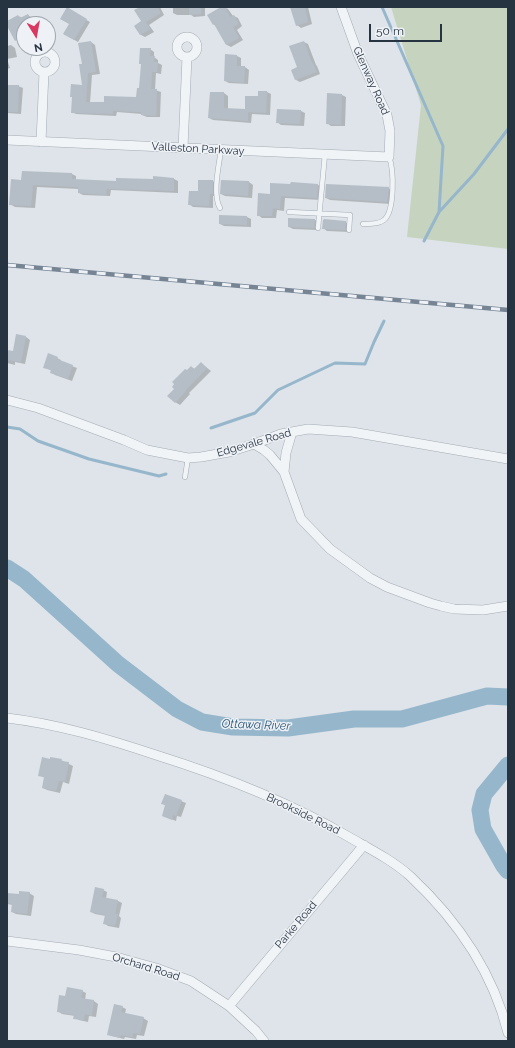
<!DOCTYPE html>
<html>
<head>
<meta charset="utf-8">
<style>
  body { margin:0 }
  #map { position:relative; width:515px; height:1048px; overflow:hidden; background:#dee4e9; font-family:Raleway,sans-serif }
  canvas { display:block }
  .frame { position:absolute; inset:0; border:8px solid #263341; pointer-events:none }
  .north { position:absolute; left:16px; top:16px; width:40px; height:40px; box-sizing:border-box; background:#eef2f6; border:1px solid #9ea6ae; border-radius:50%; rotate:169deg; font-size:11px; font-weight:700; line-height:16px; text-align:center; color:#263341 }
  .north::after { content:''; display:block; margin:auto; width:14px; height:18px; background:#d93860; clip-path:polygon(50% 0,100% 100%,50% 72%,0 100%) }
  .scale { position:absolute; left:369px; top:24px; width:73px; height:18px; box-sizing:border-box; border:2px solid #263341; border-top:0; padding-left:5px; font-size:12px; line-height:14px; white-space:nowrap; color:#263341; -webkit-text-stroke:3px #eef2f6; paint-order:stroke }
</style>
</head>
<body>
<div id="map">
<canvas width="515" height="1048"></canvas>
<div class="frame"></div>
<div class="north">N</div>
<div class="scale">50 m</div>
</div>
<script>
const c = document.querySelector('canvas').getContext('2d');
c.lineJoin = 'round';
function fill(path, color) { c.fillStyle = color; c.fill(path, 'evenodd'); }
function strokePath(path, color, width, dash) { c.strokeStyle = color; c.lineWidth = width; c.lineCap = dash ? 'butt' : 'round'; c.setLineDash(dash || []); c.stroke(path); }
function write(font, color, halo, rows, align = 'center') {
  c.font = font + ' Raleway,sans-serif'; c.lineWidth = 3; c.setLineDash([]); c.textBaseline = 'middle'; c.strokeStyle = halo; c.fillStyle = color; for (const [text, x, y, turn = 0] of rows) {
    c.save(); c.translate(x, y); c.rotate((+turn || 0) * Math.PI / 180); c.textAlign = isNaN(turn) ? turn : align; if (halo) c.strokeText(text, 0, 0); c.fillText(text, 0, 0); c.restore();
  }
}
fill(new Path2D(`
  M 391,7 L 508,7 L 508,249 L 407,237 L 421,105 Z`), '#c6d4bf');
fill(new Path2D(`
  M 142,7 L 160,7 L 164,15 L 149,25 L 154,32 L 145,37 L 141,35 L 135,26 L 143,22 Z
  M 173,7 L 205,7 L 205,16 L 194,17 L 191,15 L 177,15 L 173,13 Z
  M 224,7 L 228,9 L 233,16 L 234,16 L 238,18 L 242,26 L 237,30 L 243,40 L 231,47 L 227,45 L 216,26 L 213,24 Z
  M 291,7 L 308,7 L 312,24 L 301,28 L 297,25 Z
  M 67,9 L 90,22 L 78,42 L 64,34 L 70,24 Z
  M 28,15 L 32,18 L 35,24 L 24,24 L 24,40 L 20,42 L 16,40 L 7,24 L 7,22 L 18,16 L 23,18 Z
  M 91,42 L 95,45 L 100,74 L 92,75 L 90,103 L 105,103 L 137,99 L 150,49 L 154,52 L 154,57 L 158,60 L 158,63 L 162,65 L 161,74 L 156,73 L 155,90 L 161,92 L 160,117 L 147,117 L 142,115 L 142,114 L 117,112 L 116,116 L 76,114 L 72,112 L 83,86 L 83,65 Z
  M 304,42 L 308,44 L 316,65 L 317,66 L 320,74 L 300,82 L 296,80 Z
  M 11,45 L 15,48 L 17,57 L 7,59 L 10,68 L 7,69 L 7,46 Z
  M 237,56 L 241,58 L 241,67 L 245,67 L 249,70 L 248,84 L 229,83 L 225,81 Z
  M 7,86 L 18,86 L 23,88 L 21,114 L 7,113 Z
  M 259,92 L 267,92 L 271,94 L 270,115 L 252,114 L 251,123 L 213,120 L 209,118 L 224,93 L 228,96 L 228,109 L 246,110 L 259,97 Z
  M 328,94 L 342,95 L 346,97 L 345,126 L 331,126 L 327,123 Z
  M 301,111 L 305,113 L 304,126 L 281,125 L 277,122 Z
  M 72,174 L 76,176 L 76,180 L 117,182 L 154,180 L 154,178 L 174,179 L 178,181 L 178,193 L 111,190 L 110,196 L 83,195 L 79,193 L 79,189 L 37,187 L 35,208 L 15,207 L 10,204 L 22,181 Z
  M 213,181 L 217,184 L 217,196 L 213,196 L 213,208 L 193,207 L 189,204 L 198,192 Z
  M 249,182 L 253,185 L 252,198 L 225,196 L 221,194 Z
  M 291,183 L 318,185 L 322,187 L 321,200 L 285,198 L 284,211 L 277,210 L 276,218 L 262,218 L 258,215 L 271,195 L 291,185 Z
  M 388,188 L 393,191 L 391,204 L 330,200 L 326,198 Z
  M 247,217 L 251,219 L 251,227 L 224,226 L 220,224 Z
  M 315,220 L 319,222 L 318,230 L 293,229 L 289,227 Z
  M 345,222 L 349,224 L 349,232 L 327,231 L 323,228 Z
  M 17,335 L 26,337 L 30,340 L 25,364 L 15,362 L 15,365 L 7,363 L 7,351 L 14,352 Z
  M 57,358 L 61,360 L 61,362 L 77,368 L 72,381 L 55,375 L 52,371 L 44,367 Z
  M 201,363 L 211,371 L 189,393 L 190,394 L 180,405 L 175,402 L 175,389 L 191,367 L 195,369 Z
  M 51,758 L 61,760 L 73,766 L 69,784 L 63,782 L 60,793 L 47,790 L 43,788 L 45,778 L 39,775 L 50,760 Z
  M 181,801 L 186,803 L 181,817 L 177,816 L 176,821 L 163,816 Z
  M 103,890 L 107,892 L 106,899 L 118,901 L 122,903 L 119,916 L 121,918 L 119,928 L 108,926 L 104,923 L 106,916 L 95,914 L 91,912 Z
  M 29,893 L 34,896 L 31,916 L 16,914 L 12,912 L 13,905 L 7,904 L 7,894 L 20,895 Z
  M 82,991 L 86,993 L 85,1000 L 94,1001 L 98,1004 L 96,1017 L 89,1016 L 88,1022 L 79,1020 L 75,1018 L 75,1016 L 62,1014 L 58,1011 L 66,998 Z
  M 122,1007 L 126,1009 L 125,1014 L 143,1018 L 148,1021 L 144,1036 L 137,1035 L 136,1039 L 125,1037 L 124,1039 L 112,1036 L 108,1034 Z`), '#0003');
strokePath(new Path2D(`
  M 382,7 L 443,146 L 439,212 L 424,241
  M 439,212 L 474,174 L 508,129
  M 7,427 L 20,429 L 38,441 L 89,459 L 159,476 L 166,474
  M 211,428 L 255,413 L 278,390 L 335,363 L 365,364 L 374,342 L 384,321`), '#96b6cc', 3);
strokePath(new Path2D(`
  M 7,568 L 24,579 L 118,664 L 177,709 L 202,722 L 233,727 L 288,728 L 354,719 L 402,719 L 487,696 L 508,697
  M 508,765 L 484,794 L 480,810 L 483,829 L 504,866 L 508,871`), '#96b6cc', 17);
fill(new Path2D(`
  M 67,7 L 87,19 L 74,40 L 63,34 L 69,24 L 60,19 Z
  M 140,7 L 157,7 L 161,13 L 146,22 L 150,29 L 140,35 L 134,26 L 141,21 L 134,10 Z
  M 189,7 L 201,7 L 201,14 L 189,15 Z
  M 221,7 L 225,7 L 230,17 L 234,15 L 239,24 L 233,27 L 239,38 L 226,45 L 214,24 L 213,25 L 207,15 Z
  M 290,7 L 305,7 L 308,22 L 296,26 Z
  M 28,14 L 33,24 L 24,24 L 24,35 L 15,41 L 7,26 L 7,21 L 18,15 L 20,18 Z
  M 91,41 L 96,72 L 88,73 L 86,102 L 104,102 L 104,96 L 136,97 L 137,88 L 139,88 L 141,64 L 139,64 L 140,48 L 151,48 L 150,56 L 155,56 L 154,62 L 158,62 L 157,72 L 152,72 L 151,89 L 157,89 L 156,116 L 141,115 L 141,112 L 113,111 L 113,114 L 71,113 L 72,97 L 70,97 L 71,84 L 82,85 L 79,64 L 82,64 L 78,43 Z
  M 304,41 L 312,63 L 313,63 L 317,72 L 295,80 L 291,70 L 297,67 L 289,46 Z
  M 225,54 L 237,55 L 237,66 L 245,66 L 244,83 L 224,81 Z
  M 7,85 L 19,85 L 18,112 L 7,112 Z
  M 258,91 L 267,91 L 266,113 L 248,112 L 248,121 L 208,118 L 210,92 L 224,92 L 224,108 L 245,109 L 245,96 L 258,96 Z
  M 327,93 L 342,94 L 341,125 L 326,124 Z
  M 277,109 L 301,110 L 300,124 L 276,123 Z
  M 22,171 L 72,173 L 72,179 L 116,181 L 116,178 L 153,179 L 153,176 L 174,178 L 174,191 L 107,189 L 106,195 L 78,193 L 78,187 L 33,185 L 31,206 L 9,205 L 11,179 L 21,180 Z
  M 198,180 L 213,180 L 213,194 L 210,194 L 209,206 L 188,205 L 189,191 L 198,191 Z
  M 221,180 L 249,181 L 248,196 L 220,194 Z
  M 291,182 L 318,184 L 317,198 L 281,196 L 280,209 L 273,208 L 272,216 L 257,216 L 258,193 L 270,194 L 270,183 L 290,184 Z
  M 326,184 L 389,187 L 387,202 L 325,198 Z
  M 219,215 L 247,216 L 247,225 L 219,224 Z
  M 288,218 L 315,219 L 314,228 L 288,227 Z
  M 324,219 L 346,221 L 345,230 L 322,229 L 323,220 Z
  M 16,334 L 26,336 L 21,362 L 7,360 L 7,350 L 13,351 Z
  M 48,353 L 58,357 L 57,359 L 73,365 L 68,379 L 50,373 L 51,370 L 43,368 Z
  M 201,362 L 207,368 L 185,391 L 186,391 L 175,403 L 167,396 L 174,389 L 172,387 L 174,384 L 172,382 L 185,369 L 187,370 L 191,366 L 194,369 Z
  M 42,757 L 50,759 L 50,757 L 62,759 L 61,761 L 69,762 L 65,782 L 59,781 L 56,791 L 42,788 L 44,777 L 38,776 Z
  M 165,794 L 182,800 L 176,816 L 173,815 L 172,820 L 162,816 L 165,805 L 161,804 Z
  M 95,887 L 104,889 L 102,897 L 118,900 L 115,914 L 118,914 L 115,926 L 103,924 L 105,915 L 90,912 Z
  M 19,891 L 30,892 L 27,914 L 11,912 L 12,904 L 7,903 L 7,893 L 19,894 Z
  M 67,987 L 83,990 L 81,998 L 94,1000 L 92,1016 L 85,1014 L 84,1020 L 73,1019 L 74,1015 L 57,1012 L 59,995 L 65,996 Z
  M 114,1004 L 123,1006 L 121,1012 L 144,1017 L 140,1034 L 133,1033 L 132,1037 L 121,1035 L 120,1038 L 107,1035 Z`), '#b5bdc6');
const lane = new Path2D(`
  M 220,208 C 212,195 219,165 221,150
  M 289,212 L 350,215 L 349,230
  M 363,224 C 371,223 378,225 384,220 C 395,211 394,169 389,157
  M 318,228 L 325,154
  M 185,477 L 188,458`);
const street = new Path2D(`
  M177 47a10 10 0 1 1 20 0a10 10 0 1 1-20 0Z
  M35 62a10 10 0 1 1 20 0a10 10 0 1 1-20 0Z
  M 7,140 L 389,157 L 390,131 L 387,115 L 358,54 L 345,18 L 341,7
  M 41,142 L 44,72
  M 183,148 L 187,57
  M 7,400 L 38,408 L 124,440 L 147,450 L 188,458 L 201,457 L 229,452 L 254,444 L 281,434 L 308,429 L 352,432 L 508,459
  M 254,444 L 264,450 L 270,455 L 284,472 L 301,519 L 330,549 L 370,578 L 387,587 L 430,603 L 441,606 L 454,609 L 483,610 L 508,606
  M 284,472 L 286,453 L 292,432
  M 7,718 C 58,724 108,739 156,755 C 223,776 289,802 349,837 C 370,849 392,860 410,876 C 456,919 493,972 508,1033
  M 7,941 L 79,950 L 116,957 L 156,968 L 191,981 L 229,1006 L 256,1031 L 264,1041
  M 229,1006 L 364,845`);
strokePath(lane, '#a3abb3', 5.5);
strokePath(street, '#a3abb3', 10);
strokePath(lane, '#f1f4f7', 4.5);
strokePath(street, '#f1f4f7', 9);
const rail = new Path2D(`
  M 7,265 L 508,310`);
strokePath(rail, '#768494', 4.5);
strokePath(rail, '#eef2f6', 3, [9]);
write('11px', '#263341', '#eef2f6', [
  ["Glenway Road",371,81,66],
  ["Valleston Parkway",198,149,3],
  ["Edgevale Road",254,443,-16],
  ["Brookside Road",303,814,26],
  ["Parke Road",296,925,-50],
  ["Orchard Road",146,967,17]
]);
write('italic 12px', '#2d5678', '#eef2f6', [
  ["Ottawa River",256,725,2]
]);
</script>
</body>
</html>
